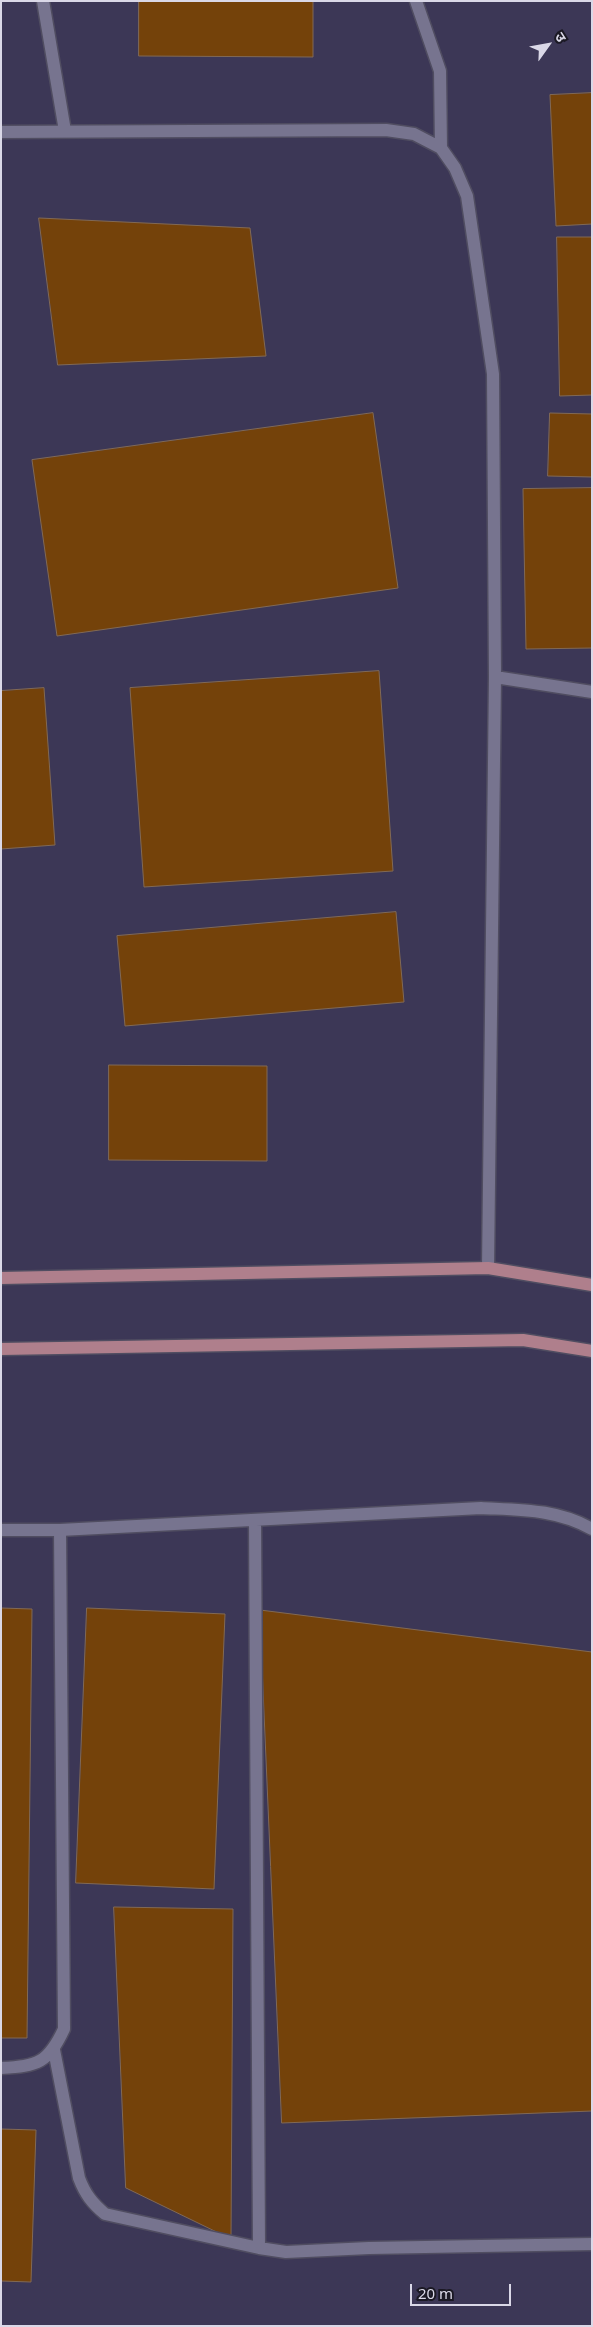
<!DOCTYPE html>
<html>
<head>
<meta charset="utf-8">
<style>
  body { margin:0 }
  #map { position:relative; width:593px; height:2327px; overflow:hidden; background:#332f47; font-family:"Noto Sans","Noto Sans Devanagari",sans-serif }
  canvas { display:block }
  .frame { position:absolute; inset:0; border:2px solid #dad8e7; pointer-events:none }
  .north { position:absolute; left:523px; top:20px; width:50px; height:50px; -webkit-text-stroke:4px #1b1924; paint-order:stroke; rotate:58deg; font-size:14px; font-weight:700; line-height:20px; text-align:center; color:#dad8e7 }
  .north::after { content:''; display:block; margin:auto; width:18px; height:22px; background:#dad8e7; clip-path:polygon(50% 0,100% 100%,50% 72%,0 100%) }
  .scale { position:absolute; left:410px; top:2284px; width:101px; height:22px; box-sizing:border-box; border:2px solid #dad8e7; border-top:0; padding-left:6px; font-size:15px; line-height:18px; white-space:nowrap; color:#dad8e7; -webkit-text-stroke:4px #1b1924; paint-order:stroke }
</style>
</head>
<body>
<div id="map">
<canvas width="593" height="2327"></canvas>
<div class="frame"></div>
<div class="north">उ</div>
<div class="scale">20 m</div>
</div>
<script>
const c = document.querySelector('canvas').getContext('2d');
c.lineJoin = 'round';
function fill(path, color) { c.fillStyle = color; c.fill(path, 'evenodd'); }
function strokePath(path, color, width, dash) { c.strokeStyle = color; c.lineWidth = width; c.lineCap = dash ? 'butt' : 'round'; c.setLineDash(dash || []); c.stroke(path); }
fill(new Path2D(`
  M 1,1 L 592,1 L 592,2326 L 1,2326 Z`), '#3c3756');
const building = new Path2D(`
  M 139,1 L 313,1 L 313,57 L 139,56 Z
  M 592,93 L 592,224 L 556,226 L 550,95 Z
  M 39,218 L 250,228 L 266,356 L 58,365 Z
  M 557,237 L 592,237 L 592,395 L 560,396 Z
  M 373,413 L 398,588 L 57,636 L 32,460 Z
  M 550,413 L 592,414 L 592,477 L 548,476 Z
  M 592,488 L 592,648 L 526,649 L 523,489 Z
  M 379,671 L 393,871 L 144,887 L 130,688 Z
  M 44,688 L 55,845 L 1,849 L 1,691 Z
  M 396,912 L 404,1002 L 125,1026 L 117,936 Z
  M 109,1065 L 267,1066 L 267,1161 L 109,1160 Z
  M 1,1608 L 32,1609 L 27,2038 L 1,2038 Z
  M 87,1608 L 225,1614 L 214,1889 L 76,1883 Z
  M 260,1610 L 592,1652 L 592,2111 L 282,2123 Z
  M 114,1907 L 233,1909 L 231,2239 L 126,2188 Z
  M 1,2129 L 36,2130 L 31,2282 L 1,2281 Z`);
fill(building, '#74420a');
strokePath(building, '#816955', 1);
const minor = new Path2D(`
  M 43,1 L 65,131
  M 416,1 L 440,71 L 441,148
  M 1,132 L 386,130 L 414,134 L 441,148 L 455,168 L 467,196 L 493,374 L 495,677 L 488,1268
  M 495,677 L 592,692
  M 255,1520 L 259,2248
  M 1,1530 L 60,1530 L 481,1508 C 521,1510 557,1509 592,1529
  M 54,2050 L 79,2178 C 85,2194 92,2203 105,2214 L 259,2248 L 286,2252 L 369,2248 L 592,2244
  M 1,2068 C 38,2066 48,2063 64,2029 L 60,1530`);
const major = new Path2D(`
  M 1,1278 L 488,1268 L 592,1285
  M 1,1349 L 523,1340 L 592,1351`);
strokePath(minor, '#504d61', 15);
strokePath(major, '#504d61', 15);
strokePath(minor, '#77748f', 12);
strokePath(major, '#af7f8c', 12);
</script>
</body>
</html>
